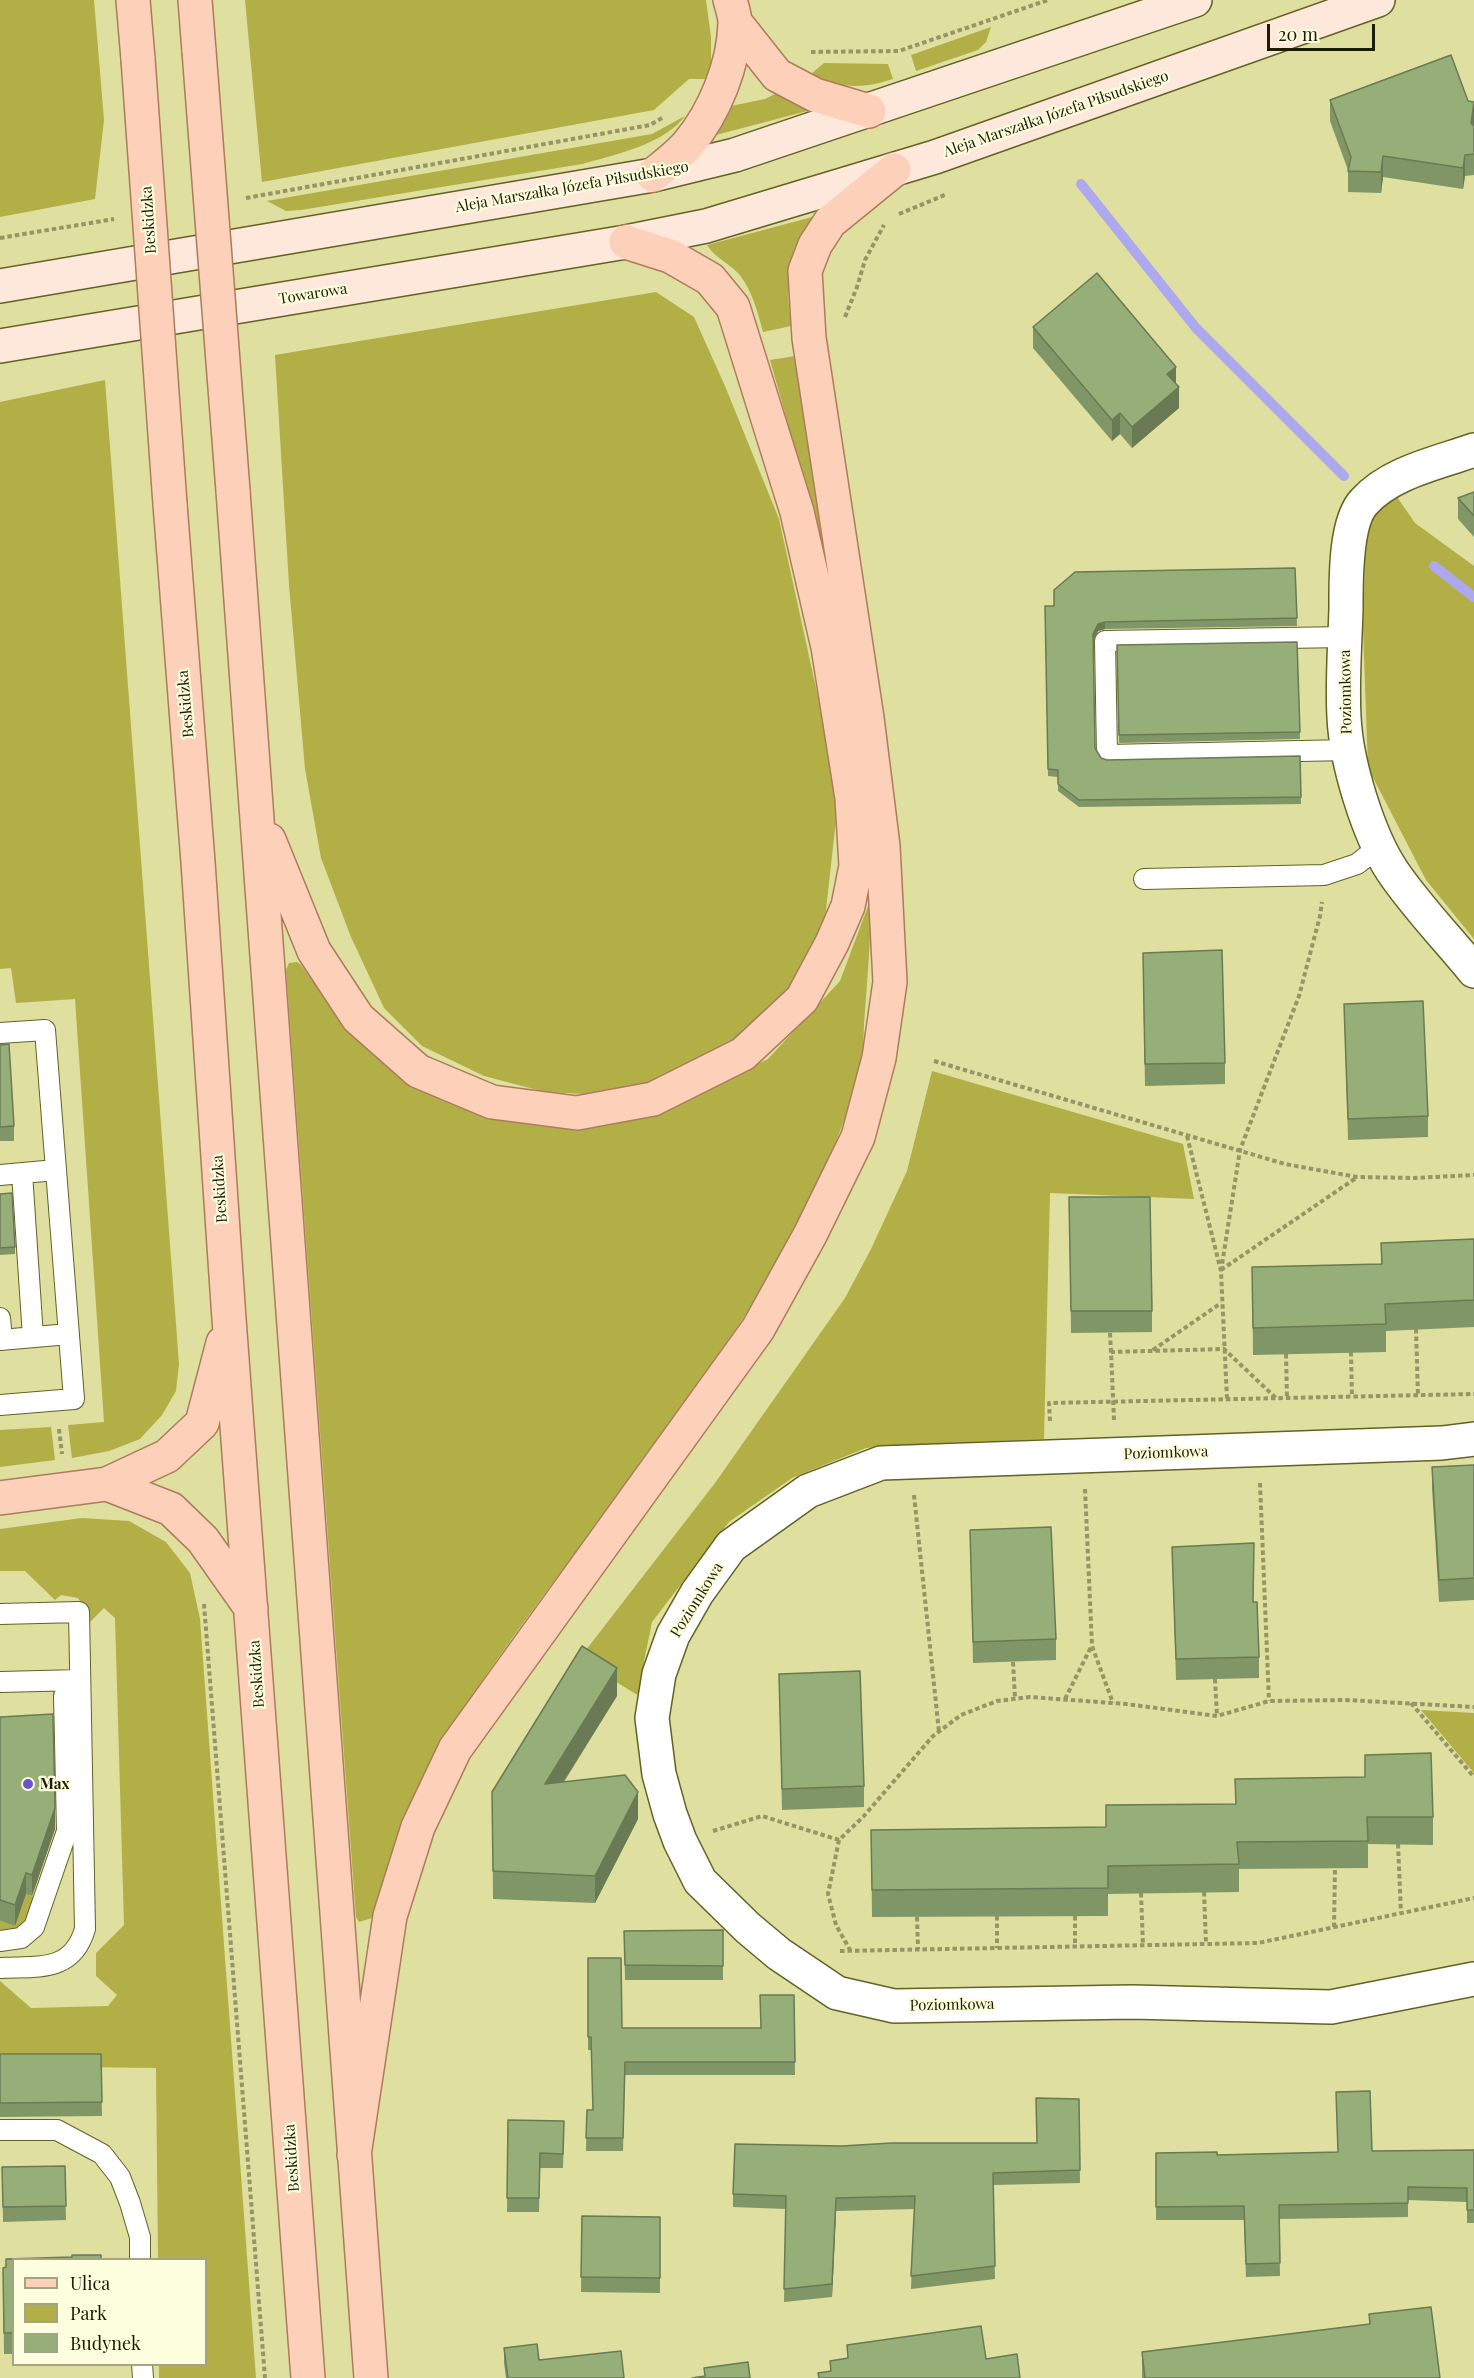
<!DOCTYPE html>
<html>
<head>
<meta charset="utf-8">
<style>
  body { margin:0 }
  #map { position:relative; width:1474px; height:2378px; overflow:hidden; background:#dfdfa0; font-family:"Playfair Display",serif }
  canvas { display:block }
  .legend { position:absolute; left:12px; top:2258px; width:195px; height:108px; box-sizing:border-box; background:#fdfede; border:2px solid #a3a386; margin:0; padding:8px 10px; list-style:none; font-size:18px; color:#1c1b03 }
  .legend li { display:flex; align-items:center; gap:12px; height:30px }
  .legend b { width:30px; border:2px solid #a3a386 }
  .scale { position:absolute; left:1267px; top:24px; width:108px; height:27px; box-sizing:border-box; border:3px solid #1c1b03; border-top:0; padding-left:8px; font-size:18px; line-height:21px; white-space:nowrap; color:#1c1b03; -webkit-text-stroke:4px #fdfede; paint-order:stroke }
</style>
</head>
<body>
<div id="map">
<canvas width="1474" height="2378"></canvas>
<ul class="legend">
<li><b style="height:8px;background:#fcd0b9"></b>Ulica</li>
<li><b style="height:16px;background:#b1af46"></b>Park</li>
<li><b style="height:16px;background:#96af78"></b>Budynek</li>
</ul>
<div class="scale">20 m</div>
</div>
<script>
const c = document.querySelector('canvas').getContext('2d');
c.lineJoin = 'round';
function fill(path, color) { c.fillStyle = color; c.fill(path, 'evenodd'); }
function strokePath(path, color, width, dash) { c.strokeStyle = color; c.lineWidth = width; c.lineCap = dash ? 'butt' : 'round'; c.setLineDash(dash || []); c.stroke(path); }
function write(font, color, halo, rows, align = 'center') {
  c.font = font + ' "Playfair Display",serif'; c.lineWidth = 4.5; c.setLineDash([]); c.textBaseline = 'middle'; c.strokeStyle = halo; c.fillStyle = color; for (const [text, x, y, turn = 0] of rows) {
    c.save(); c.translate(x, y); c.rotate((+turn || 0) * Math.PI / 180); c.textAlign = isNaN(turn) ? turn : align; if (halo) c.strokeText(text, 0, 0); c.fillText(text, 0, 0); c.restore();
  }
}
fill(new Path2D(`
  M 0,0 L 94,0 L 104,120 L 95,199 L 0,217 Z
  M 245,0 L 706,0 L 711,37 L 711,79 L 689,79 L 654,110 L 262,182 Z
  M 991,27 L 986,42 L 978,50 L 916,71 L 911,55 Z
  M 824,63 L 888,64 L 893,79 C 862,89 840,89 811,74 Z
  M 779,92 L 811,110 L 716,135 L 731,106 L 765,99 Z
  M 685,116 C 665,144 614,155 582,164 L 301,210 L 286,211 L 267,201 L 652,134 Z
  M 816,216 L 794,258 L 788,295 L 791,326 L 763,332 C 758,313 752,290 739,274 C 729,263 715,258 707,245 Z
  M 656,292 L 694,317 L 725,386 L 779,519 L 839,793 L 825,919 L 795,986 L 724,1049 L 648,1082 L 585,1094 L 545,1092 L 484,1076 L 422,1046 L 384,1008 L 351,937 L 321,858 L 305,769 L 289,585 L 275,355 Z
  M 795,356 L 831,577 L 770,360 Z
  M 105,380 L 179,1364 L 176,1391 L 162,1415 L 140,1439 L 109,1451 L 72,1458 L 68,1425 L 104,1422 L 75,999 L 16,1003 L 11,968 L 0,969 L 0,402 Z
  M 1395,494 L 1415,523 L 1474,566 L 1474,939 L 1426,880 L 1368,768 L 1363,629 L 1366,523 Z
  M 871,898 C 871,940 867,982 864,1025 C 863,1041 864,1061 859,1076 C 806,1252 689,1401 581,1545 C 514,1636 430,1741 394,1849 C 387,1869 383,1890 378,1910 L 372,1918 L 359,1922 L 356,1917 L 286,970 L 289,963 L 297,962 L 301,965 L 322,993 L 410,1080 L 665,1109 L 768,1059 L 840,981 Z
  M 932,1071 L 1183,1144 L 1194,1199 L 1050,1193 L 1044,1439 L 896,1445 L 866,1448 L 792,1478 L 729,1522 L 652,1622 L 640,1681 L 639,1696 L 579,1659 L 715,1483 L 845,1298 L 871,1249 L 907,1171 Z
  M 51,1427 L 55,1460 L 0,1467 L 0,1430 Z
  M 82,1518 L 129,1521 L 166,1542 L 190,1573 L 200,1619 L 256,2378 L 159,2378 L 159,2365 L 206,2364 L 206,2260 L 158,2259 L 156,2068 L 0,2066 L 0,1981 L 31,2008 L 108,2006 L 117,1995 L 96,1976 L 96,1953 L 124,1925 L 115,1618 L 104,1608 L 87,1625 L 83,1606 L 78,1598 L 61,1595 L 55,1600 L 25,1571 L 0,1571 L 0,1529 Z
  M 1421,1710 L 1474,1713 L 1474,1773 Z
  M 26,1894 L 36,1898 C 27,1917 24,1932 0,1933 L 0,1921 L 15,1926 Z`), '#b1af46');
strokePath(new Path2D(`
  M 1081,184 L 1196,328 L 1344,476
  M 1434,566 L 1474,597`), '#aea8ef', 10);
const service = new Path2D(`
  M 1345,637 L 1105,641 L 1107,755 L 1349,750
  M 1144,879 L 1324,875 L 1357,864 L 1380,846
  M 0,1033 L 45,1030 L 74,1399 L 0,1405
  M 22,1173 L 33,1337
  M 0,1175 L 56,1170
  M 0,1318 L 2,1340
  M 0,1340 L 69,1334
  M 0,1614 L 79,1612 L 85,1929 C 72,1973 38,1966 0,1968
  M 0,1682 L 80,1680
  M 0,1941 L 21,1938 L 34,1927 L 67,1831 L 64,1696 L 80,1680
  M 0,2130 L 57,2130 L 102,2154 L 120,2177 L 130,2203 L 140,2237 L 140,2260
  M 142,2364 L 143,2378`);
const minor = new Path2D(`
  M 1474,450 C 1438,463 1391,472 1364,502 C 1345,522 1346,580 1346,608 C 1345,644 1342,681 1344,717 C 1346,762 1368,835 1393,872 C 1416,906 1448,939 1474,971
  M 1474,1439 L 1442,1443 L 881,1463 L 808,1491 L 731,1546 L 697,1593 L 673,1635 L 659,1674 L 652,1718 L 659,1774 L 670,1814 L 680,1841 L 700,1881 L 748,1928 L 779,1954 L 837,1993 L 894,2006 L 1132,2002 L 1331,2007 L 1474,1979`);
const secondary = new Path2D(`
  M 0,286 L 653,175 L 735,155 L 1195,0
  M 0,346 L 626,242 L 706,226 L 935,157 L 1378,0`);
const primary = new Path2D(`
  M 133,0 L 138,59
  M 195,0 L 199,51
  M 735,22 L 777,75 L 815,95 L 869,111
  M 653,175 C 665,165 679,155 688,144 C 715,112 734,64 735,23 C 735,16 732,7 730,0
  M 233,491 L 371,2378
  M 170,504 L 198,862 L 229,1319 L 308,2378
  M 269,840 L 314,951 L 358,1018 L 418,1071 L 492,1102 L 577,1113 L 653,1099 L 743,1054 L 802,999 L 832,943 L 848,906 L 856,866 L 852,798 L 828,647 L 797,512 L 733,307 L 710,279 L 670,256 L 626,242
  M 107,1484 L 171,1509 L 203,1540 L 251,1608
  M 0,1498 L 107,1484 L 167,1456 L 202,1423 L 223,1343
  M 354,2155 L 390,1916 L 418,1827 L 455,1749 L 758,1329 L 810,1235 L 858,1137 L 879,1058 L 890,982 L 883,846 L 867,718 L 809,338 L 805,271 L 815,245 L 830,222 L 894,170`);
strokePath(service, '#636125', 22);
strokePath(minor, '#636125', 36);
strokePath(secondary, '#636125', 36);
strokePath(primary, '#ac7c5b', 36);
strokePath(new Path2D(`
  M 811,52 L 899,51 L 1048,0
  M 246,198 L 650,125 L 662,118
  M 899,214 L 947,194
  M 0,238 L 114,219
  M 845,317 L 857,287 L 865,260 L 884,225
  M 934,1061 L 1285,1164 L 1357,1177 L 1414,1178 L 1474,1175
  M 1187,1136 L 1221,1271 L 1227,1399
  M 1221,1270 L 1356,1178
  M 1221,1271 L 1240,1150 L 1299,996 L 1320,916 L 1322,902
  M 1416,1329 L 1418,1396
  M 1110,1333 L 1111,1352
  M 1153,1350 L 1221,1303
  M 1351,1352 L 1352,1397
  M 1286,1354 L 1287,1398
  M 1114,1420 L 1111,1352 L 1224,1349 L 1277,1399
  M 1050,1421 L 1049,1403 L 1474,1394
  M 59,1429 L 62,1454
  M 1260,1483 L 1269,1701
  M 1085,1489 L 1092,1646 L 1113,1703
  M 914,1495 L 939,1732
  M 204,1604 L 265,2378
  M 1013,1662 L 1015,1698
  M 1215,1679 L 1217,1716
  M 1065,1699 L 1091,1647
  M 1411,1703 L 1474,1777
  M 713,1831 L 762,1816 L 839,1840 L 863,1817 L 933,1736 L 961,1715 L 997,1701 L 1030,1697 L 1126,1704 L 1217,1716 L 1269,1701 L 1346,1700 L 1474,1707
  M 839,1840 L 828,1894 L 836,1925 L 850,1950
  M 1398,1844 L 1401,1913
  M 1204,1892 L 1206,1944
  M 1141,1893 L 1143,1945
  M 997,1916 L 997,1948
  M 1075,1916 L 1075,1946
  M 917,1917 L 918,1949
  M 1334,1927 L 1335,1868
  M 840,1951 L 1258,1943 L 1474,1898`), '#959565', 4, [4.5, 3]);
strokePath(service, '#fff', 20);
strokePath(minor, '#fff', 33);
strokePath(secondary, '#fee8dc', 33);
strokePath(primary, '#fcd0b9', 33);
const primaryBridge = new Path2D(`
  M 199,51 L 233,491
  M 138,59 L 170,504`);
strokePath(primaryBridge, '#ac7c5b', 36, []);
strokePath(primaryBridge, '#fcd0b9', 33);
fill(new Path2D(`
  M 1330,100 L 1474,102 L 1474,175 L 1465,176 L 1463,189 L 1383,177 L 1381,193 L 1348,192 L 1348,170 L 1330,121 Z
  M 1033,327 L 1176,383 L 1179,408 L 1132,448 L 1120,434 L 1112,441 L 1033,348 Z
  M 1474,492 L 1474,537 L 1458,519 L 1458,498 Z
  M 1295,568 L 1297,626 L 1105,629 L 1098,631 L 1093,641 L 1095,748 L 1101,758 L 1107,760 L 1300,756 L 1301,804 L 1079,807 L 1058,791 L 1058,777 L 1048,776 L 1045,606 L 1054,606 Z
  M 1297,642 L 1300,739 L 1119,743 L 1117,645 Z
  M 1143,974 L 1225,1063 L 1225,1084 L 1145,1086 Z
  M 1344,1004 L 1428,1116 L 1428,1137 L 1348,1140 Z
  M 0,1045 L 14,1126 L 14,1141 L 0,1141 Z
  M 0,1194 L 15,1247 L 15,1254 L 0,1255 Z
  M 1069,1197 L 1152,1311 L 1152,1332 L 1071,1333 Z
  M 1474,1239 L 1474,1327 L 1386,1331 L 1386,1352 L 1253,1355 L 1252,1267 L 1381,1264 L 1381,1243 Z
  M 1474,1465 L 1474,1600 L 1439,1602 L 1432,1488 L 1432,1467 Z
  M 970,1530 L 1056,1639 L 1056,1660 L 973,1663 Z
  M 1172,1547 L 1253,1602 L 1259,1657 L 1259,1678 L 1176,1680 Z
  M 779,1674 L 864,1786 L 864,1807 L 782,1810 Z
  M 617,1696 L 564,1782 L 638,1819 L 595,1903 L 493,1899 L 492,1792 Z
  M 0,1717 L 55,1829 L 32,1896 L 26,1894 L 15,1926 L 0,1921 Z
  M 1106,1805 L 1433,1817 L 1433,1845 L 1368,1844 L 1368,1868 L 1239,1869 L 1239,1892 L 1108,1894 L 1108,1916 L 872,1917 L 871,1830 L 1106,1827 Z
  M 723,1930 L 723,1980 L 625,1980 L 624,1931 Z
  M 588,1958 L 622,2028 L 761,2028 L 794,1995 L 795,2075 L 625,2075 L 623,2151 L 586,2151 L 587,2110 L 593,2110 L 591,2050 L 588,2050 Z
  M 0,2054 L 101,2054 L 102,2116 L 0,2117 Z
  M 1079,2099 L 1080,2183 L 993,2185 L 995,2279 L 911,2289 L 914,2209 L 836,2211 L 832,2297 L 784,2302 L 786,2209 L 733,2207 L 733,2194 L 842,2146 L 1037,2143 Z
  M 508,2120 L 564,2135 L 563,2168 L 540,2168 L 539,2212 L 507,2212 Z
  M 1474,2150 L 1474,2223 L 1467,2223 L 1467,2202 L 1408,2200 L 1408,2217 L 1279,2219 L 1280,2276 L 1246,2277 L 1244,2220 L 1156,2220 L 1156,2153 L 1217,2155 L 1372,2151 Z
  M 65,2166 L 66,2220 L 3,2222 L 2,2167 Z
  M 582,2216 L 660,2217 L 660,2293 L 581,2292 Z
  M 72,2255 L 101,2255 L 101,2259 L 14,2259 L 14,2354 L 4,2354 L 3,2268 L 6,2267 L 6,2259 L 72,2257 Z
  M 1369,2314 L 1440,2378 L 1142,2378 L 1142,2352 L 1369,2324 Z
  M 504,2348 L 539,2360 L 624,2378 L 506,2378 L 504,2363 Z`), '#819667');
fill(new Path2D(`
  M 1474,103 L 1474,124 L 1471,144 L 1471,123 Z
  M 1465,155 L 1465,176 L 1463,189 L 1463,168 Z
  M 1383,156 L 1383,177 L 1381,193 L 1381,172 Z
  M 1176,367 L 1176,388 L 1167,374 Z
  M 1179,387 L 1179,408 L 1132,448 L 1132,427 Z
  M 1120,413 L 1120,434 L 1112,441 L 1112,420 Z
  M 1105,622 L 1105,629 L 1098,631 L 1093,641 L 1093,634 L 1098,624 Z
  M 617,1668 L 617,1696 L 545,1811 L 545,1784 Z
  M 638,1792 L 638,1819 L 595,1903 L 595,1876 Z
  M 55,1808 L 55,1829 L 32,1896 L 32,1875 Z
  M 26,1873 L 26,1894 L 15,1926 L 15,1905 Z
  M 836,2198 L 836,2211 L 832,2297 L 832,2284 Z`), '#697a54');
const building = new Path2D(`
  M 1451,55 L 1468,101 L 1474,102 L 1471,123 L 1474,126 L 1474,154 L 1465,155 L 1463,168 L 1383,156 L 1381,172 L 1348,171 L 1351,157 L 1330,100 Z
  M 1097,273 L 1176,367 L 1167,374 L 1179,387 L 1132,427 L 1120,413 L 1112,420 L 1033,327 Z
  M 1474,492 L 1474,516 L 1458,498 Z
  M 1295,568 L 1297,618 L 1105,622 L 1098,624 L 1093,634 L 1095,748 L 1101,758 L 1107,760 L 1300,756 L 1301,797 L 1079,800 L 1058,784 L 1058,770 L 1048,769 L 1045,606 L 1054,606 L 1054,590 L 1075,572 Z
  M 1297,642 L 1300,732 L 1119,735 L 1117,645 Z
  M 1222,950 L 1225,1063 L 1145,1064 L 1143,953 Z
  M 1423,1001 L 1428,1116 L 1348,1119 L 1344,1004 Z
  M 9,1044 L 14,1126 L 0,1127 L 0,1045 Z
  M 12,1193 L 15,1247 L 0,1248 L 0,1194 Z
  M 1069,1197 L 1150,1197 L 1152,1311 L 1071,1311 Z
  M 1474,1239 L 1474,1300 L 1385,1304 L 1386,1324 L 1253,1328 L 1252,1267 L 1382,1264 L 1381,1243 Z
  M 1474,1465 L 1474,1578 L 1439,1580 L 1432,1467 Z
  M 1051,1527 L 1056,1639 L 973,1642 L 970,1530 Z
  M 1254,1543 L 1253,1602 L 1257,1602 L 1259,1657 L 1176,1659 L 1172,1547 Z
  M 582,1646 L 617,1668 L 545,1784 L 625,1775 L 638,1792 L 595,1876 L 493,1871 L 492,1792 Z
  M 860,1671 L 864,1786 L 782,1789 L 779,1674 Z
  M 53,1714 L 55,1808 L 32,1875 L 26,1873 L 15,1905 L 0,1900 L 0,1717 Z
  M 1431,1753 L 1433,1817 L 1367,1817 L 1368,1841 L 1237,1842 L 1239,1864 L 1108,1866 L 1108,1888 L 872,1890 L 871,1830 L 1106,1827 L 1106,1805 L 1236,1804 L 1235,1779 L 1365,1777 L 1365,1755 Z
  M 723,1930 L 723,1966 L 625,1965 L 624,1931 Z
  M 588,1958 L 621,1958 L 622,2028 L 761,2028 L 760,1995 L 794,1995 L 795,2062 L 625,2062 L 623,2138 L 586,2138 L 587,2110 L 593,2110 L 591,2037 L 588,2037 Z
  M 0,2054 L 101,2054 L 102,2102 L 0,2103 Z
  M 1370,2091 L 1372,2151 L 1474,2150 L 1474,2210 L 1467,2210 L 1467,2188 L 1408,2187 L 1408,2203 L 1279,2205 L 1280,2263 L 1246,2264 L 1244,2206 L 1156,2207 L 1156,2153 L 1217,2152 L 1217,2155 L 1338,2152 L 1336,2092 Z
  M 1036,2098 L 1079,2099 L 1080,2170 L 993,2173 L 995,2266 L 911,2276 L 915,2196 L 836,2198 L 832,2284 L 784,2289 L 786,2196 L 733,2194 L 735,2144 L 842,2146 L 892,2143 L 1037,2143 Z
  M 508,2120 L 564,2121 L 563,2154 L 540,2153 L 539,2198 L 507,2198 Z
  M 65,2166 L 66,2206 L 3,2207 L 2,2167 Z
  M 582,2216 L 660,2217 L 660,2278 L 581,2277 Z
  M 72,2255 L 101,2255 L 101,2259 L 14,2259 L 14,2333 L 4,2333 L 3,2268 L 6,2267 L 6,2259 L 72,2257 Z
  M 1431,2307 L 1440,2378 L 1145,2378 L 1142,2352 L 1370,2324 L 1369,2314 Z
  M 981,2326 L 986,2359 L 1017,2354 L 1020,2378 L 819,2378 L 818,2373 L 831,2371 L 830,2361 L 848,2358 L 847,2345 Z
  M 537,2344 L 539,2360 L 621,2351 L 624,2378 L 508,2378 L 504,2348 Z
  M 748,2362 L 750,2378 L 692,2378 L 705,2376 L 704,2368 Z`);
fill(building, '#96af78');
strokePath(building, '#697a54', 1.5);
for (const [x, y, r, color] of [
  [28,1784,6,"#6b53cc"]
]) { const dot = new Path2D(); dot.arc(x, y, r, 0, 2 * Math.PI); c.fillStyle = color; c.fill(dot); strokePath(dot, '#fdfede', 2); }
write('15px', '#1c1b03', '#fdfede', [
  ["Aleja Marszałka Józefa Piłsudskiego",1056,114,-19],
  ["Aleja Marszałka Józefa Piłsudskiego",572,187,-10],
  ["Beskidzka",149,220,-94],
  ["Towarowa",313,294,-9],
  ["Poziomkowa",1346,692,-91],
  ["Beskidzka",186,704,-95],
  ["Beskidzka",220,1189,-94],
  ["Poziomkowa",1166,1453,-2],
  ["Poziomkowa",697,1600,-58],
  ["Beskidzka",257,1674,-94],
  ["Poziomkowa",952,2005,-1],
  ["Beskidzka",292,2158,-94]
]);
write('bold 15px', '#1c1b03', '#fdfede', [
  ["Max",40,1784]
], 'left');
</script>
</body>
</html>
